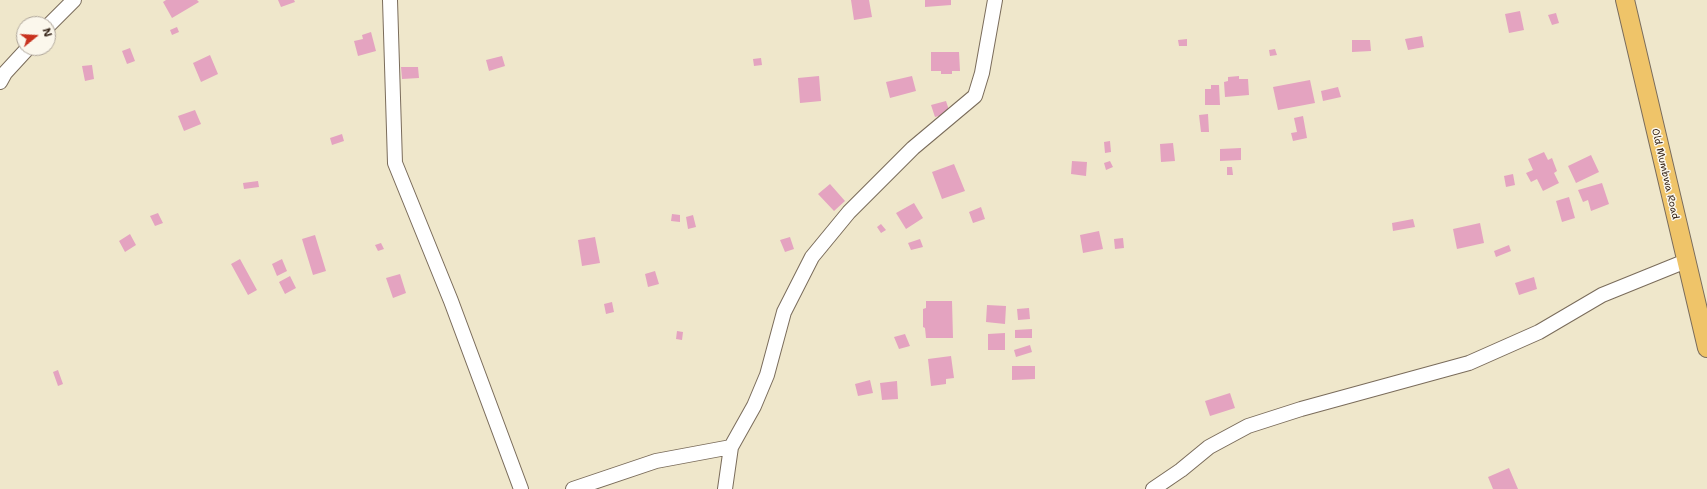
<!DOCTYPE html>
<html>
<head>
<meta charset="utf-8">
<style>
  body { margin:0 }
  #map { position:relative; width:1707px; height:489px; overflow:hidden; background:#efe7cb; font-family:"Shantell Sans",sans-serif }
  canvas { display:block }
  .north { position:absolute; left:16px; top:16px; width:40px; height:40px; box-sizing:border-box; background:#fbf7ec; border:1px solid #aea59a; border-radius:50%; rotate:72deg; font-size:11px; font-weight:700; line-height:16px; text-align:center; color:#3b2a1e }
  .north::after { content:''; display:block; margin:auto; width:14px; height:18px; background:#c8321e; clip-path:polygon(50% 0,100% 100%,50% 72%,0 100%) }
</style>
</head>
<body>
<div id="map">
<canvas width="1707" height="489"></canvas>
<div class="north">N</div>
</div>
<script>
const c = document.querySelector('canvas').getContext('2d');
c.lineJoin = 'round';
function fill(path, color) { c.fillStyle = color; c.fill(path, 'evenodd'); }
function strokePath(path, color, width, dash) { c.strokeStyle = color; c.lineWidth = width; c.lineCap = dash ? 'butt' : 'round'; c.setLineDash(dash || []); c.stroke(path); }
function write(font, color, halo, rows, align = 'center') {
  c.font = font + ' "Shantell Sans",sans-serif'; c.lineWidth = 3; c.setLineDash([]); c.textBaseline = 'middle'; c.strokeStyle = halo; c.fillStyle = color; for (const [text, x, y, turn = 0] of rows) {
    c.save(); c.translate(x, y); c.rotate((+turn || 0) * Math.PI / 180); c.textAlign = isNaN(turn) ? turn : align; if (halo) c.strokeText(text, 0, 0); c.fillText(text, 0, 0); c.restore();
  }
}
fill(new Path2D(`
  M 166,0 L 197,0 L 199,2 L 172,18 L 163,2 Z
  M 278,0 L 294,0 L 295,2 L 281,7 Z
  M 851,0 L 869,0 L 872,17 L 854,20 Z
  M 925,0 L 951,0 L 951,5 L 925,7 Z
  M 1520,11 L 1524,30 L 1509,33 L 1505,14 Z
  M 1556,13 L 1559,23 L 1552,25 L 1548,15 Z
  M 177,27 L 179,32 L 172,35 L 170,30 Z
  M 371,32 L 376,51 L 358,56 L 354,41 L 363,39 L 362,35 Z
  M 1422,36 L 1424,47 L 1408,50 L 1405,39 Z
  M 1187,39 L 1187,46 L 1179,46 L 1178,40 Z
  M 1352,40 L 1370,40 L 1371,51 L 1352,52 Z
  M 130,48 L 135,61 L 127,64 L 122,51 Z
  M 1275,49 L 1277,55 L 1270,56 L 1269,50 Z
  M 931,52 L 959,52 L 960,71 L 952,71 L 952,74 L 941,74 L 941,71 L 931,71 Z
  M 210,55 L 218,74 L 201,82 L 193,63 Z
  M 502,56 L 505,66 L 489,71 L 486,60 Z
  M 761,58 L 762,65 L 754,66 L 753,59 Z
  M 92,65 L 94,79 L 85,81 L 82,66 Z
  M 401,67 L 418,67 L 419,78 L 402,79 Z
  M 819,76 L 821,101 L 800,103 L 798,78 Z
  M 912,76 L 916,91 L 890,98 L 886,82 Z
  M 1239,76 L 1239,79 L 1248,79 L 1249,95 L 1225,97 L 1224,82 L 1228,81 L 1228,77 Z
  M 1310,80 L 1315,103 L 1278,110 L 1273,87 Z
  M 1211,85 L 1219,85 L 1220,105 L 1205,105 L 1205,89 L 1211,89 Z
  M 1338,87 L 1341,97 L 1323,101 L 1321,91 Z
  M 946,101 L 950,113 L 935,117 L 931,105 Z
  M 195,110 L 201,124 L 184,131 L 178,116 Z
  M 1208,114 L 1209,132 L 1201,132 L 1199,115 Z
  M 1303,116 L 1307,138 L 1293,141 L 1291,133 L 1297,132 L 1294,118 Z
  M 342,134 L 344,141 L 332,145 L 330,138 Z
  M 1110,141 L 1111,152 L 1105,153 L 1104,142 Z
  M 1173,143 L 1175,161 L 1161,162 L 1160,144 Z
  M 1241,148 L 1241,160 L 1220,161 L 1220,149 Z
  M 1544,152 L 1548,160 L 1552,158 L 1557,171 L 1554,173 L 1559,183 L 1543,191 L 1537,179 L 1531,182 L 1526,173 L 1533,170 L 1528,159 Z
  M 1591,155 L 1599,172 L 1576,183 L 1568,166 Z
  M 1072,161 L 1087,162 L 1086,176 L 1071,174 Z
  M 1110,161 L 1113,167 L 1106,170 L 1104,163 Z
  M 954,164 L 965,191 L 942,199 L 932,172 Z
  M 1227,167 L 1232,167 L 1233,175 L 1227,175 Z
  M 1513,174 L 1515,185 L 1506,187 L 1504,176 Z
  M 258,181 L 259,187 L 244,189 L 243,183 Z
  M 1602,183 L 1609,204 L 1591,211 L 1588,200 L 1583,202 L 1578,190 Z
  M 830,184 L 845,201 L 834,211 L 818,194 Z
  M 1569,197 L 1575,218 L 1562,222 L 1556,201 Z
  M 914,203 L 923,218 L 906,229 L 896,213 Z
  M 981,207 L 985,219 L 973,223 L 969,212 Z
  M 158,213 L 163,223 L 155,226 L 150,216 Z
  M 672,214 L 680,215 L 680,222 L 671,221 Z
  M 693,215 L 696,227 L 688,229 L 686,217 Z
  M 1413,219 L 1415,227 L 1393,231 L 1392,223 Z
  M 1480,223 L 1484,243 L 1457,249 L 1453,229 Z
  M 881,224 L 886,230 L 881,233 L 877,227 Z
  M 1099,231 L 1103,249 L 1083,253 L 1080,235 Z
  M 130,234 L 136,245 L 125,252 L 119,241 Z
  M 315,235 L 326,271 L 313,275 L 302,239 Z
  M 595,237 L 600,263 L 582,266 L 578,240 Z
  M 790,237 L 794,249 L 785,252 L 780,240 Z
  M 1123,238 L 1124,248 L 1115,249 L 1114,239 Z
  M 920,239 L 923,247 L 911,250 L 908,243 Z
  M 381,243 L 384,249 L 378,251 L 375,245 Z
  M 1509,245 L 1511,251 L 1496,257 L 1494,251 Z
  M 240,259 L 257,290 L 248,295 L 231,264 Z
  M 282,259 L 287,271 L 277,276 L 272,264 Z
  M 655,271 L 659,284 L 648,287 L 645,274 Z
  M 400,274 L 406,293 L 393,298 L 386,278 Z
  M 290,276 L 296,288 L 285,294 L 279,282 Z
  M 1534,277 L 1537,289 L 1519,295 L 1515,283 Z
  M 926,301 L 952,301 L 953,338 L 926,338 L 925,328 L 923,327 L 923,309 L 926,308 Z
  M 612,302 L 614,312 L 606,314 L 604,304 Z
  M 987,305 L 1006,306 L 1005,324 L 986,322 Z
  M 1029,308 L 1030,319 L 1018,320 L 1017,309 Z
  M 1032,329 L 1032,338 L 1015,338 L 1015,330 Z
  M 677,331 L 683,332 L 682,340 L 676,339 Z
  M 1005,333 L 1005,350 L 988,350 L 988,334 Z
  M 905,334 L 910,346 L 899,349 L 894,337 Z
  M 1030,345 L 1032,352 L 1016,357 L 1014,350 Z
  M 951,356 L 954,378 L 946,379 L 946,384 L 931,386 L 928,359 Z
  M 1012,366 L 1035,366 L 1035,379 L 1012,380 Z
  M 58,370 L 63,384 L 58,386 L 53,372 Z
  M 870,380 L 873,393 L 858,396 L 855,384 Z
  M 897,381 L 898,399 L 882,400 L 880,383 Z
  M 1230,393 L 1235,408 L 1210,416 L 1205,401 Z
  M 1509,468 L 1518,489 L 1493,489 L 1488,477 Z`), '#e4a3c0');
const minor = new Path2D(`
  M 390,0 L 395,163 L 451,301 L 521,489
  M 48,26 L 74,0
  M 0,82 L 5,73 L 28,48
  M 573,489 L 656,461 L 731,447
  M 725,489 L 731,447 L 754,406 L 767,375 L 784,312 L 812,257 L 849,212 L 913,148 L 975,96 L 982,73 L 995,0
  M 1153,489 L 1181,470 L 1209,447 L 1248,426 L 1301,409 L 1469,363 L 1539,332 L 1602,295 L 1686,261`);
const major = new Path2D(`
  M 1625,0 L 1707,348`);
strokePath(minor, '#7a6c5b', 16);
strokePath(major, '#7a6c5b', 20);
strokePath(minor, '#fff', 14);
strokePath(major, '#efc469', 18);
write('10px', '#3b2a1e', '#fbf7ec', [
  ["Old Mumbwa Road",1665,174,77]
]);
</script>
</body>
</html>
